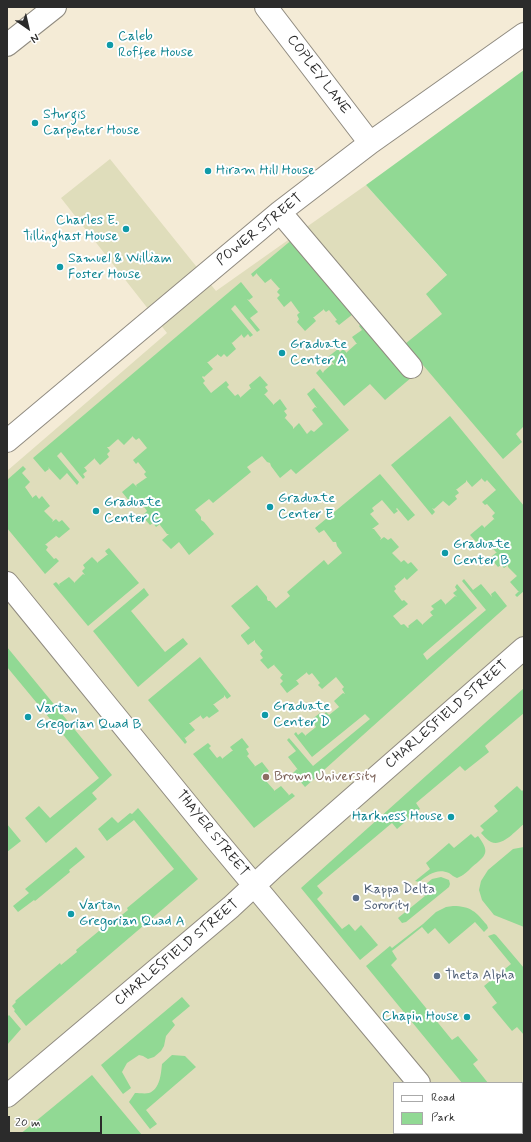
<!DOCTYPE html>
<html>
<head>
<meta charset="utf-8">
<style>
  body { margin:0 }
  #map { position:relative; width:531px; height:1142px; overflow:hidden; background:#f4ebd6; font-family:Mynerve,sans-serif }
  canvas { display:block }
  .frame { position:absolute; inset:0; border:8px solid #2b2b2b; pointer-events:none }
  .legend { position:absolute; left:393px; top:1082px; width:130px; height:52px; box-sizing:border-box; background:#fff; border:1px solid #aaa; margin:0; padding:5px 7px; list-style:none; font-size:12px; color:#2b2b2b }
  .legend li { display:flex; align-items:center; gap:8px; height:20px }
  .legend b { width:20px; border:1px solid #aaa }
  .north { position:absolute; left:8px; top:8px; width:40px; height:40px; -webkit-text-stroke:3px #fff; paint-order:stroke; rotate:146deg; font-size:11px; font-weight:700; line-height:16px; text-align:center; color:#2b2b2b }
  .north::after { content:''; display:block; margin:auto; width:14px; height:18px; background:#2b2b2b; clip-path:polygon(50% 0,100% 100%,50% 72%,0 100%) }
  .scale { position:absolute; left:8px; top:1116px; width:94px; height:18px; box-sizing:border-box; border:2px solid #2b2b2b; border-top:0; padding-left:5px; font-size:12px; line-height:14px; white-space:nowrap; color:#2b2b2b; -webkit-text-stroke:3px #fff; paint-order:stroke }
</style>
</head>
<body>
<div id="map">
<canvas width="531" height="1142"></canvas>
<div class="frame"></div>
<ul class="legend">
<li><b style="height:5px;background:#fff"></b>Road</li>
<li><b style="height:11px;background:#91d994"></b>Park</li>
</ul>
<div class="north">N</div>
<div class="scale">20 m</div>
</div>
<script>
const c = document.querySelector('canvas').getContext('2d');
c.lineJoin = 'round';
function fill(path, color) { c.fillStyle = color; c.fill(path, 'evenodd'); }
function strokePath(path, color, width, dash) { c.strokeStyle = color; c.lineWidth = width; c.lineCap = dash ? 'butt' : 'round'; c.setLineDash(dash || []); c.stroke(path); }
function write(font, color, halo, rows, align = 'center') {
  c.font = font + ' Mynerve,sans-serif'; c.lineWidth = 4; c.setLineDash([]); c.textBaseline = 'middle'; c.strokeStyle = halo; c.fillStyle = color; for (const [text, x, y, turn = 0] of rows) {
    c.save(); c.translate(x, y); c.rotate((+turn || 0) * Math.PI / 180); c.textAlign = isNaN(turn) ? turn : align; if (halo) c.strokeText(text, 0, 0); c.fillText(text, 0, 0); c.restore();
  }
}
fill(new Path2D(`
  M 110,159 L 216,291 L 366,185 L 524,361 L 524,1135 L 7,1135 L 7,471 L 167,333 L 61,198 ZM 394,1083 L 522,1083 L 522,1133 L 394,1133 Z`), '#dfddbb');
fill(new Path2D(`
  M 524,70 L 524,426 L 516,434 L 522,442 L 503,459 L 405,344 L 442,314 L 426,294 L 447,275 L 366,185 Z
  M 294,238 L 412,377 L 385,400 L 370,384 L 344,406 L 316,373 L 320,369 L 323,373 L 324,371 L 332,364 L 334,365 L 334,364 L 328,357 L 338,349 L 340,352 L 343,349 L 347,353 L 347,352 L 356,344 L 357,344 L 352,337 L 362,330 L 359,326 L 361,324 L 353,314 L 339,325 L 335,321 L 337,320 L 329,310 L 326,312 L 323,309 L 323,310 L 314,317 L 313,317 L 316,321 L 305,331 L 297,322 L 299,319 L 297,315 L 300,312 L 299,312 L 291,301 L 284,307 L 277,298 L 280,295 L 277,292 L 280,288 L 279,288 L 271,279 L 272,278 L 265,283 L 257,274 L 257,273 L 253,277 L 251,274 Z
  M 241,282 L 253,297 L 249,300 L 247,299 L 258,312 L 250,318 L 260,330 L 257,332 L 235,305 L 231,309 L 253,335 L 250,337 L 248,334 L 244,338 L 241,334 L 241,335 L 232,343 L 231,342 L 236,349 L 227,357 L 224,354 L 221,357 L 217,354 L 217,355 L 208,362 L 207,362 L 213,369 L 204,377 L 203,376 L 202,377 L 205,381 L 203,383 L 211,393 L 226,381 L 229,385 L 227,387 L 235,396 L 238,394 L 241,398 L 241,397 L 250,389 L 251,389 L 249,385 L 260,376 L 268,385 L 265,387 L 268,391 L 264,395 L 265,395 L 273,404 L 273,405 L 280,399 L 287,409 L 284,411 L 287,415 L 284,419 L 285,418 L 293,427 L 293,429 L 299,423 L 307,434 L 311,430 L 314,432 L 323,424 L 312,410 L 315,407 L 317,408 L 307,394 L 314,388 L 349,430 L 296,474 L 291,469 L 280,478 L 271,466 L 270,463 L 267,462 L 262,456 L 247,467 L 251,472 L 213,503 L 209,499 L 195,510 L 201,517 L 201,520 L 204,522 L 214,534 L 189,555 L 179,542 L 171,549 L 162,540 L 169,534 L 167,534 L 160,525 L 160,524 L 156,527 L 153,523 L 150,525 L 142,516 L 148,510 L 147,511 L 140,501 L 140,500 L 136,503 L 133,499 L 130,502 L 122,492 L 133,483 L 137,487 L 136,485 L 146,478 L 147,478 L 144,474 L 146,472 L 138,462 L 136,464 L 133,460 L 147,448 L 139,438 L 136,440 L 132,436 L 132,437 L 124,445 L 117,438 L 118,439 L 109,447 L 107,447 L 110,451 L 107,454 L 109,457 L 100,465 L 94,458 L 94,459 L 85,467 L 84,467 L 87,471 L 83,474 L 85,477 L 83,479 L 61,452 L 57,456 L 79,482 L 77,485 L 67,473 L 60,480 L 48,467 L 49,469 L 45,472 L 33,458 Z
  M 450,416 L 524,506 L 524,591 L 517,597 L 515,595 L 519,591 L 518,591 L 510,582 L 517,576 L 508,567 L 508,565 L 504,568 L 501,565 L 498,567 L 490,558 L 497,552 L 496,552 L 488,543 L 488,542 L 484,545 L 481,541 L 478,544 L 470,535 L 482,525 L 485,528 L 485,527 L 494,519 L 495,520 L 492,516 L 495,513 L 487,504 L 485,505 L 482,502 L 496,490 L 487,480 L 485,482 L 481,478 L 481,479 L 472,487 L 466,480 L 466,482 L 457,489 L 456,489 L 459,493 L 455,496 L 457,499 L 449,506 L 442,500 L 443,501 L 434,509 L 432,508 L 435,512 L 432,515 L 391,465 Z
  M 23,466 L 26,469 L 22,473 L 30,482 L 24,488 L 25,487 L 32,497 L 32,498 L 36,495 L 39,499 L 42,496 L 50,506 L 44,511 L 53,520 L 52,522 L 56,519 L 59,522 L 62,520 L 70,529 L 59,538 L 55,535 L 56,536 L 46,544 L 45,544 L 48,547 L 46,550 L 54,559 L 56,558 L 59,561 L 45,574 L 7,528 L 7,480 Z
  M 380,474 L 415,515 L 408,521 L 397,508 L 396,509 L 398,511 L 394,514 L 382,500 L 372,508 L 374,511 L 370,514 L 371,515 L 379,524 L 372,529 L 374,529 L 381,538 L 380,540 L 384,537 L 388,540 L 391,538 L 399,547 L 392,553 L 401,562 L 400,563 L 404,560 L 408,564 L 411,562 L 418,570 L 407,580 L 404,577 L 404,578 L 395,586 L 394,585 L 396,589 L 394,591 L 402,601 L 404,600 L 408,604 L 393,616 L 401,625 L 404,624 L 408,628 L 409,627 L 408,626 L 417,619 L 423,625 L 423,624 L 432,616 L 433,616 L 430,612 L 434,609 L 431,606 L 441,599 L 446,605 L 446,604 L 455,596 L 457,597 L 453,593 L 457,590 L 455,587 L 457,584 L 477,608 L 423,654 L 427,660 L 486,610 L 462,581 L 464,579 L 473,590 L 481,584 L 492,597 L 491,594 L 495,591 L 507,606 L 305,787 L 293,773 L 297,769 L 299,771 L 288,757 L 296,751 L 287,740 L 289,738 L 313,766 L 370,719 L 365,714 L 312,757 L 294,734 L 296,732 L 298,735 L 302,732 L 306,736 L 306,735 L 316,727 L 311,720 L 320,713 L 323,716 L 326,712 L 330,716 L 329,715 L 339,707 L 340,708 L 334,701 L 343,693 L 345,694 L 342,689 L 344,687 L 336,677 L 322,689 L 318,685 L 320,683 L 312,673 L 309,675 L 306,672 L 306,673 L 297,680 L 296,680 L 299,684 L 287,693 L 280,684 L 283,681 L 280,678 L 283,674 L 282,674 L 274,665 L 275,664 L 268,669 L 260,660 L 263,658 L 260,654 L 263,650 L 262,650 L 255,642 L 255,640 L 248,645 L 241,636 L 241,635 L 250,628 L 231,606 L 257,585 L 267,597 L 267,599 L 268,601 L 270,601 L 276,608 L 290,596 L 287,592 L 324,560 L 328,565 L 342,553 L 337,546 L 336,542 L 333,542 L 324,530 L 319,533 L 315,528 Z
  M 109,548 L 139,583 L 88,626 L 53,584 L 56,582 L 60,586 L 59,584 L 69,577 L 75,583 L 75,582 L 83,574 L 85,575 L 82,571 L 85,568 L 83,565 L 92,557 L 98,563 L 98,562 L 107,555 L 108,555 L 105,551 Z
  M 144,588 L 149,595 L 131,611 L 165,652 L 183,638 L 188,644 L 138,687 L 93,631 Z
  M 7,647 L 112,775 L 92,793 L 97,799 L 46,843 L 25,818 L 39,806 L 50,818 L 99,778 L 7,667 Z
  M 200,657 L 231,696 L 227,699 L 224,695 L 224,697 L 214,704 L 213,704 L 219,711 L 209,718 L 207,716 L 203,719 L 200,715 L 200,716 L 190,723 L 189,723 L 195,730 L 185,738 L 184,737 L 187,742 L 185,744 L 148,700 Z
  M 524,688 L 524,713 L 485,746 L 489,752 L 465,771 L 460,766 L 416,803 L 420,809 L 397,829 L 392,823 L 317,886 L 323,893 L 317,899 L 342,929 L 349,924 L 355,931 L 361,925 L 378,945 L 360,960 L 301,888 Z
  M 242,738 L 249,747 L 246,749 L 249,754 L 246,757 L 247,756 L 255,766 L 254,767 L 262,762 L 269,771 L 266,774 L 269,777 L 266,781 L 274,790 L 274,791 L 281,786 L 289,795 L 288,796 L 292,793 L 295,796 L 254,828 L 193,754 L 208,743 L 211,746 L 209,748 L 217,758 L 220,756 L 223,759 L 223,758 L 232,751 L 233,751 L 230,747 Z
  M 517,786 L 522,791 L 524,789 L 524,824 C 516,830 503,847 491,842 C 487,840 484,836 481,833 L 484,830 L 480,826 L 498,811 L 494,806 Z
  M 138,808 L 198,879 L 26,1026 L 14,1011 L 15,1010 L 12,1006 L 16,1002 L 15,1001 L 60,963 L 61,965 L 77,952 L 76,950 L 111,921 L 112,923 L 128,910 L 127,908 L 174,869 L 134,820 L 107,841 L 98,829 L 112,817 L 118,823 L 130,813 L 132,814 Z
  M 7,824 L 21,841 L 7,852 Z
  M 471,834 L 475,838 L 478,836 C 490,852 487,855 472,867 C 468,871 463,876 457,878 C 454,877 452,875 449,873 C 437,868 428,875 419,882 L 415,881 L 430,869 L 426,863 L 449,843 L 454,848 Z
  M 76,847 L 85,857 L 69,870 L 70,872 L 35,901 L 34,900 L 18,912 L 13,906 L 29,893 L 25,889 Z
  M 524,847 L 524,927 L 494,915 L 482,900 L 479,890 L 481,881 L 488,870 L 513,849 Z
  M 441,877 L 449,880 L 450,884 L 449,887 L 406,922 L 402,923 L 398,918 L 425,896 L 418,888 L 419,887 L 421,888 L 432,879 Z
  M 453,906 C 471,906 476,912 487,925 L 488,928 L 484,932 L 475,922 L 449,944 L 435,928 L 428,934 L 422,927 L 392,951 L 397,959 L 391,965 L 452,1040 L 458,1036 L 478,1060 L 473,1064 L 488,1083 L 462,1083 L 366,966 L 390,946 L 392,948 L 423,924 L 436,912 L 446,907 Z
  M 494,934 L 496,935 L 524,968 L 524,1035 L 517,1027 L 512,1031 L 492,1007 L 497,1003 L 484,986 L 511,964 L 488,936 Z
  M 182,997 L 190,1006 L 172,1021 L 175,1025 L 166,1036 L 164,1046 L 161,1051 L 154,1057 L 148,1059 L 143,1056 L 139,1055 L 127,1063 L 122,1072 L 131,1088 L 123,1094 L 101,1065 Z
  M 7,1015 L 8,1016 L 9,1015 L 21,1029 L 7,1045 Z
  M 172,1055 L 185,1056 L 196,1067 L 146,1110 L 157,1124 L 150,1129 L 129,1102 L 135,1093 C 139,1093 145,1094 149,1093 C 160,1089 161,1074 162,1064 Z
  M 92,1075 L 142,1135 L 19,1135 Z`), '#91d994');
const minor = new Path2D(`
  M 266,7 L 370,143
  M 7,45 L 55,7
  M 280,212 L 411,367
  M 7,441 L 280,212 L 370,143 L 524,34
  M 7,583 L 213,836 L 419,1083
  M 7,1096 L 231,907 L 274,867 L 524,648
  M 460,1133 L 462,1135`);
strokePath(minor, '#908b80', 24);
strokePath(minor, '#fff', 22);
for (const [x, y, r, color] of [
  [110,45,4,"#0f9aa8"],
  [35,123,4,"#0f9aa8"],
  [208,171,4,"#0f9aa8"],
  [126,229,4,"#0f9aa8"],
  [60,267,4,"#0f9aa8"],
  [282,353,4,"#0f9aa8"],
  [270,507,4,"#0f9aa8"],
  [96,511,4,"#0f9aa8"],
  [445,553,4,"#0f9aa8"],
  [265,715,4,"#0f9aa8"],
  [28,717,4,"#0f9aa8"],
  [266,777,4,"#8d6e63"],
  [451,817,4,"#0f9aa8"],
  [356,898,4,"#5c6f8a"],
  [71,914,4,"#0f9aa8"],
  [437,976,4,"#5c6f8a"],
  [467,1017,4,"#0f9aa8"]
]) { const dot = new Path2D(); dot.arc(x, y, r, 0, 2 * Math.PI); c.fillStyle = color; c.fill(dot); strokePath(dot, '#fff', 1.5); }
write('14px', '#0d838f', '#fff', [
  ["Caleb",118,37],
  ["Roffee House",118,53],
  ["Sturgis",43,115],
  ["Carpenter House",43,131],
  ["Hiram Hill House",216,171],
  ["Charles E.",118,221,"right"],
  ["Tillinghast House",118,237,"right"],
  ["Samuel & William",68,259],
  ["Foster House",68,275],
  ["Graduate",290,345],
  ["Center A",290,361],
  ["Graduate",278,499],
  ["Center E",278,515],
  ["Graduate",104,503],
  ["Center C",104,519],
  ["Graduate",453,545],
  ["Center B",453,561],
  ["Graduate",273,707],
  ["Center D",273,723],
  ["Vartan",36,709],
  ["Gregorian Quad B",36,725],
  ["Harkness House",443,817,"right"],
  ["Vartan",79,906],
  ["Gregorian Quad A",79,922],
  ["Chapin House",459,1017,"right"]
], 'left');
write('14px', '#2b2b2b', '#fff', [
  ["COPLEY LANE",318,75,53],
  ["POWER STREET",260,230,-39],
  ["CHARLESFIELD STREET",447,715,-41],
  ["THAYER STREET",212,834,51],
  ["CHARLESFIELD STREET",177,953,-40]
]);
write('14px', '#785e54', '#fff', [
  ["Brown University",274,777]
], 'left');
write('14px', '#4e5e75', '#fff', [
  ["Kappa Delta",364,890],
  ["Sorority",364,906],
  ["Theta Alpha",445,976]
], 'left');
</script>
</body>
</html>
